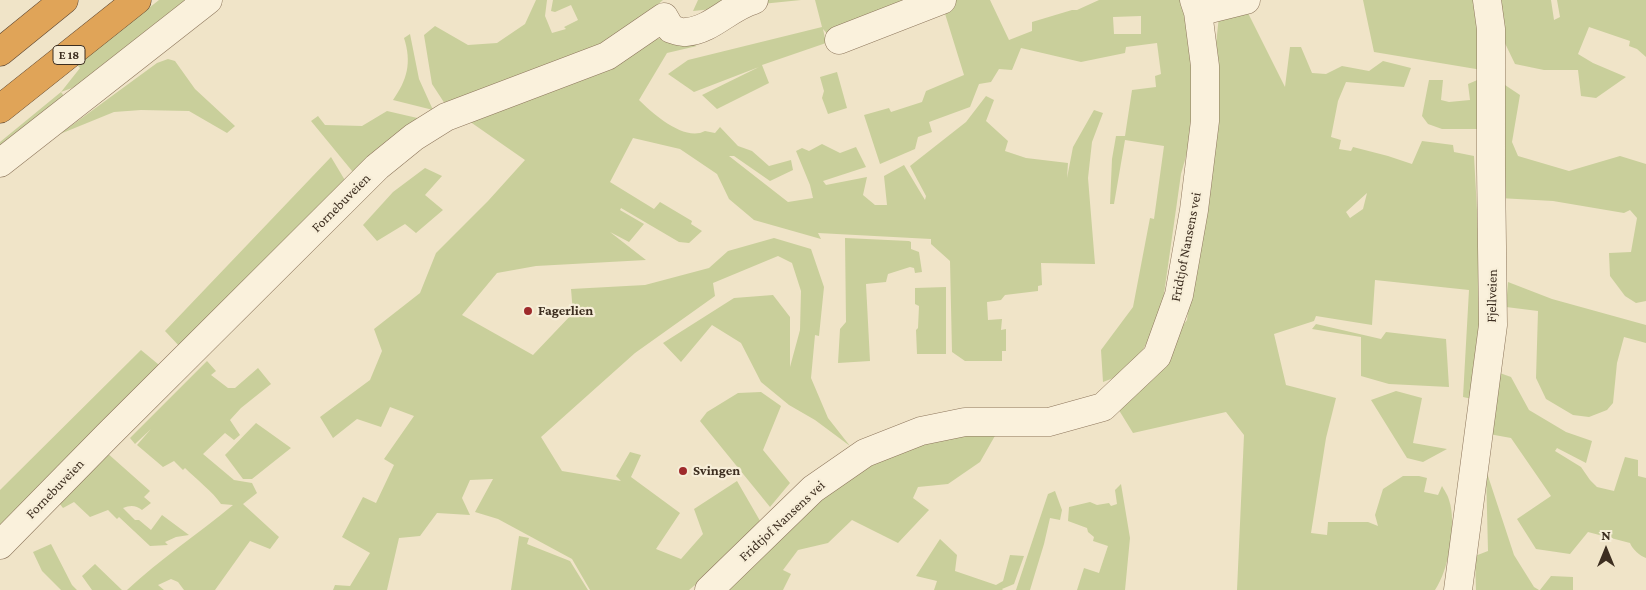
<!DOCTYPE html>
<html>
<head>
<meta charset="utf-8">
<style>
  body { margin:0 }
  #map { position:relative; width:1646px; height:590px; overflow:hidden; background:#f0e4c8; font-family:"Crimson Pro",serif }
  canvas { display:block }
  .north { position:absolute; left:1581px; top:525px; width:50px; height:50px; -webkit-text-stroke:4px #f7eed8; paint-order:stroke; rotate:0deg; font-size:14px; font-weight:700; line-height:20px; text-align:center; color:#3d2e20 }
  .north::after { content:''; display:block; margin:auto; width:18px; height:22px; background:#3d2e20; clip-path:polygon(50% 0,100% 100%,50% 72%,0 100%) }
</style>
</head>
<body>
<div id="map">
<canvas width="1646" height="590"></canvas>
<div class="north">N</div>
</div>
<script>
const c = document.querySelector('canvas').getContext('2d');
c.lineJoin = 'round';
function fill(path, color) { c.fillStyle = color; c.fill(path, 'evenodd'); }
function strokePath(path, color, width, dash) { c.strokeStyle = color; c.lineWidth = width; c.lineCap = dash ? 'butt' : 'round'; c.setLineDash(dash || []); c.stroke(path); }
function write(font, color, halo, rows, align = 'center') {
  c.font = font + ' "Crimson Pro",serif'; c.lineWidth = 4.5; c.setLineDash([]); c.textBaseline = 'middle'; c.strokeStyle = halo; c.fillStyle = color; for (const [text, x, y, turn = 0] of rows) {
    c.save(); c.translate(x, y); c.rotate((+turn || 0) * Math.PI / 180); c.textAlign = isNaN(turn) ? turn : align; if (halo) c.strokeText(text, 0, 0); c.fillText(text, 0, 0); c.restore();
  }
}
fill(new Path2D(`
  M 159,0 L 191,0 L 80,85 L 61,92 L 64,96 L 0,145 L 0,142 L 61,92 L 80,68 L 77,65 Z
  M 536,0 L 547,0 L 545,16 L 552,33 L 566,29 L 564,27 L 578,20 L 571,5 L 555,12 L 551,11 L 553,0 L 663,0 L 630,29 L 583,56 L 447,107 L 432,84 L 424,35 L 435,26 L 468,45 L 497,43 L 525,24 Z
  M 698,0 L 801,0 L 693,11 Z
  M 815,0 L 929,0 L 839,47 L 823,29 L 826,43 L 762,65 L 769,83 L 717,109 L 702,95 L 759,67 L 694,92 L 668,74 L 688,60 L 822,27 Z
  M 952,0 L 990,0 L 1009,40 L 1032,31 L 1032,22 L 1072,10 L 1077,10 L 1099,0 L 1185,0 L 1194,69 L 1194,128 L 1181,174 L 1161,315 L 1132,371 L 1103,382 L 1101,350 L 1133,307 L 1150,218 L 1154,219 L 1164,146 L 1125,140 L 1114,204 L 1110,204 L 1112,159 L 1116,136 L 1125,136 L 1132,90 L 1156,87 L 1155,76 L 1161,74 L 1157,43 L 1126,47 L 1125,53 L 1081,62 L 1021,48 L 1012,70 L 999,69 L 991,82 L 979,84 L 970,107 L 929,122 L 932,132 L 918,137 L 915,149 L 880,164 L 864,115 L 889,108 L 891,112 L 922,102 L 926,91 L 964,75 L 942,4 ZM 1141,16 L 1141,34 L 1114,34 L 1113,17 Z
  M 1363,0 L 1478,0 L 1482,70 L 1374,52 Z
  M 1497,0 L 1551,0 L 1554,20 L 1560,17 L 1557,0 L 1646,0 L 1646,57 L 1637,49 L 1629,46 L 1630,41 L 1589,27 L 1578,54 L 1593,63 L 1626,77 L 1596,98 L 1581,96 L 1578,70 L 1544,70 L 1515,64 L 1500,33 Z
  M 1245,7 L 1285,87 L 1290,47 L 1301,47 L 1312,73 L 1326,74 L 1342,66 L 1369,71 L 1383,61 L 1411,68 L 1404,87 L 1346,82 L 1338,101 L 1331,137 L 1341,140 L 1339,149 L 1351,151 L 1353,147 L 1388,156 L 1412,164 L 1422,141 L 1453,145 L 1454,152 L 1474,156 L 1478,228 L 1483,228 L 1477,400 L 1463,397 L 1469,290 L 1375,280 L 1372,325 L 1316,316 L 1314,321 L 1274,334 L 1286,385 L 1336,398 L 1326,438 L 1311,533 L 1327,535 L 1328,522 L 1368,522 L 1378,526 L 1375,515 L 1383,489 L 1403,476 L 1419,476 L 1427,478 L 1424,492 L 1438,495 L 1442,486 C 1444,490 1448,495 1449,500 C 1457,523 1449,570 1435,590 L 1237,590 L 1244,435 L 1226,412 L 1133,433 L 1117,407 L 1187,320 L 1219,16 ZM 1367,193 L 1363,209 L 1350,218 L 1346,212 Z
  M 410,34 L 419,79 L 433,110 L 393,100 C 407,80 412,63 404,38 Z
  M 670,36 L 697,46 L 667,53 L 639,100 C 653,114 685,142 705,131 L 715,133 L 720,127 L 738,146 L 752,151 L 769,166 L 791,160 L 793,170 L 770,181 L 734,156 L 729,156 L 788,202 L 813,198 L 810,185 L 796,151 L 802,148 L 809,151 L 822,144 L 840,153 L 856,147 L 866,167 L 823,181 L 826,185 L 867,177 L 863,195 L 875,205 L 887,205 L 884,176 L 904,165 L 925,200 L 926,196 L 910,166 L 966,122 L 986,96 L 994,100 L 986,121 L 1008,141 L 1005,151 L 1026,158 L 1068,163 L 1067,178 L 1073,147 L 1094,110 L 1103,113 L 1092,142 L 1088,178 L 1095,264 L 1041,263 L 1042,285 L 1038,286 L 1038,291 L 1005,295 L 1001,300 L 987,302 L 988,320 L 1002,319 L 1001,330 L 1006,329 L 1006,351 L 1002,351 L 1002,361 L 965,361 L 952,352 L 950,261 L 931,244 L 931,239 L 818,233 L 821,239 L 754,220 L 729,199 L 717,174 L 680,149 L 633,138 L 610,182 L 654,209 L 660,202 L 692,221 L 691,224 L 702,231 L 689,243 L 679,242 L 621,208 L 620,210 L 644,224 L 629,242 L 610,232 L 646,260 L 536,266 L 497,273 L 462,315 L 533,355 L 573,313 L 571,289 L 645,285 L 709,268 L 728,251 L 774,238 L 811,249 L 824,287 L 819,336 L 815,335 L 811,378 L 828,418 L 850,446 L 815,420 L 789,405 L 761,382 L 741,343 L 712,325 L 681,362 L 663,343 L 734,298 L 773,295 L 790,317 L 790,367 L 800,330 L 801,291 L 792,263 L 778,256 L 713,283 L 715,296 L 635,353 L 541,437 L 562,471 L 621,481 L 616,476 L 630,452 L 641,455 L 631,477 L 680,513 L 656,549 L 681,559 L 703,534 L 694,509 L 737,481 L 763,526 L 729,557 L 689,590 L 590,590 L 572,559 L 498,519 L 475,512 L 493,479 L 470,480 L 462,498 L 470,515 L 437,513 L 420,536 L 399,538 L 387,590 L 333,590 L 335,585 L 350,586 L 370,553 L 342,537 L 363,497 L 376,503 L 394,465 L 384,459 L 414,416 L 390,407 L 381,427 L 357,419 L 333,438 L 320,417 L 370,380 L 382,351 L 374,329 L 420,293 L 436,253 L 488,201 L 525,160 L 469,121 L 653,40 Z
  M 168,59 L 175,61 L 195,89 L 235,126 L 227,133 L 189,111 L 141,110 L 114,112 L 60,134 L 157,63 Z
  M 837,72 L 847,108 L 828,114 L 822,98 L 824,91 L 820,77 Z
  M 1482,78 L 1481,129 L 1442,129 L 1428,124 L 1422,116 L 1429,80 L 1443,80 L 1441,100 L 1449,102 L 1470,100 L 1468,84 Z
  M 1502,83 L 1520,95 L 1512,142 L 1518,156 L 1569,171 L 1620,156 L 1646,164 L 1646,301 L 1636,303 L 1625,296 L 1610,276 L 1609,253 L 1631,252 L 1637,218 L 1630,210 L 1624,213 L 1553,201 L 1499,198 Z
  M 387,111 L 426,120 L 357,177 L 311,121 L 318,116 L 325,125 L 362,126 Z
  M 331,157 L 346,182 L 181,348 L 165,331 Z
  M 425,168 L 442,176 L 425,195 L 443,210 L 416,233 L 405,224 L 377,241 L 363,225 L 393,192 Z
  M 845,238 L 909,241 L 911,242 L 911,249 L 919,252 L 922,272 L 915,273 L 914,268 L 910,267 L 888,274 L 886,282 L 866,284 L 870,361 L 838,363 L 840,329 L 846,322 Z
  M 1508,282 L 1552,299 L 1646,325 L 1646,343 L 1624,337 L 1617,363 L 1613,403 L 1607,410 L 1589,417 L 1573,415 L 1546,399 L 1536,378 L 1538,311 L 1506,307 Z
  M 946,287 L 946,354 L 917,354 L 916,330 L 918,328 L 919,306 L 915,304 L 915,288 Z
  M 1316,324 L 1381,339 L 1386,332 L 1446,339 L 1449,387 L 1389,384 L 1361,376 L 1361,337 L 1312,329 Z
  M 141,350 L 164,369 L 0,525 L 0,490 Z
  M 207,361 L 216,371 L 211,375 L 228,388 L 235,388 L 258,368 L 271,384 L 241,408 L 230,420 L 240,435 L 234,440 L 225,433 L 203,454 L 234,480 L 252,483 L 257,493 L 243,504 L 279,537 L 270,549 L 250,541 L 215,590 L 184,590 L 178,582 L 171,579 L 158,585 L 164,590 L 127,590 C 160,559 198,534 233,505 L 221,504 C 213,492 196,479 185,468 L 183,470 L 174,461 L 163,467 L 137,445 L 151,429 L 135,444 L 130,438 Z
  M 1497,372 L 1511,377 L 1529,410 L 1566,432 L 1592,441 L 1586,463 L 1557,448 L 1555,451 L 1581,467 L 1590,480 L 1597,487 L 1614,491 L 1625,457 L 1638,460 L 1638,476 L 1646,478 L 1646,558 C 1640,556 1632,549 1630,543 L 1588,532 L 1570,554 L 1536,549 L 1517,519 L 1551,496 L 1511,438 L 1489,434 Z
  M 1396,391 L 1422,398 L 1413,443 L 1447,449 L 1423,462 L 1407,458 L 1371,400 Z
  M 761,392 L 781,406 L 763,450 L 790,483 L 770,507 L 700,421 L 707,412 L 738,393 Z
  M 256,423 L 291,448 L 252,479 L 243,479 L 225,455 Z
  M 996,434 L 980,462 L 948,484 L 918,487 L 913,498 L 929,510 L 898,543 L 852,520 L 828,543 L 798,550 L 783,570 L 791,574 L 783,590 L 722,590 L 842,477 L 926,439 Z
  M 106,452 L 150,491 L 144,497 L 151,503 L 142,510 C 136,505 130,505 123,508 L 135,520 L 139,520 L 151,530 L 162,515 L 189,535 L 176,537 L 165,542 L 168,545 L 150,546 L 119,517 L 117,519 L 108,510 L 90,517 L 74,502 L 63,508 L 56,499 Z
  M 1486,470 L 1514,555 L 1534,587 L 1539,590 L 1476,590 L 1475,556 L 1488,551 Z
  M 1121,484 L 1130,538 L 1125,590 L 1077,590 L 1084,568 L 1099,573 L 1108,546 L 1093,541 L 1094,537 L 1088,532 L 1087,528 L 1068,521 L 1069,507 L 1090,502 L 1097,505 L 1109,503 L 1111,506 L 1117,504 L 1115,490 Z
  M 1055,491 L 1062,510 L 1060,520 L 1050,518 L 1044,544 L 1030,590 L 1016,590 L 1048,494 Z
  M 519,536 L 529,538 L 527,544 L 570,561 L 588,590 L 511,590 Z
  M 940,539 L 957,555 L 955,571 L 996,585 L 1003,581 L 1010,555 L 1024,556 L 1014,584 L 1002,589 L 1003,590 L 934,590 L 937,581 L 916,576 Z
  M 51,544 L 72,585 L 77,590 L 61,590 L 42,571 L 33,552 Z
  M 95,564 L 122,590 L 92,590 L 82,576 Z
  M 1551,576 L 1573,577 L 1573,590 L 1540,590 Z`), '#c9cf9b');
const minor = new Path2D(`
  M 1198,12 L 1246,0
  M 839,40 L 942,0
  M 0,163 L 208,0
  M 0,545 L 108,435 L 377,167 L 414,137 L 446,117 L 607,56 L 664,17 L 671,29 C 675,30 681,33 686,32 C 712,30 729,7 754,0
  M 709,590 L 813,489 L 865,453 L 921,431 L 965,422 L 1049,422 L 1103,407 L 1157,356 L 1179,295 L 1194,210 L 1205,121 L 1205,66 L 1198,12 L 1194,0
  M 1458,590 L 1493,325 L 1491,168 L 1491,29 L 1487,0`);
const highway = new Path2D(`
  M 0,52 L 64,0
  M 0,109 L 137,0`);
strokePath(minor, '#8d765c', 29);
strokePath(highway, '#5b4430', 29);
strokePath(minor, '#faf1dc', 28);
strokePath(highway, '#e0a458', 28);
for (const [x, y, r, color] of [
  [528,311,5,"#9e2a2b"],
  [683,471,5,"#9e2a2b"]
]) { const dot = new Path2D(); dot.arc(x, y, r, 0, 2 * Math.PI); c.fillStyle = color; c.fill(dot); strokePath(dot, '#f7eed8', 2); }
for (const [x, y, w] of [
  [69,55,32]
]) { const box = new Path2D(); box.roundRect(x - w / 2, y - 9.5, w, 19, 4); c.fillStyle = '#f7eed8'; c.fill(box); strokePath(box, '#3d2e20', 1); }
write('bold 12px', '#3d2e20', null, [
  ["E 18",69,55]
]);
write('14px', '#3d2e20', '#f7eed8', [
  ["Fornebuveien",341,203,-45],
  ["Fridtjof Nansens vei",1186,247,-79],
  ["Fjellveien",1492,296,-89],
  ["Fornebuveien",55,489,-46],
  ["Fridtjof Nansens vei",782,521,-43]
]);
write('bold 14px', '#3d2e20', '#f7eed8', [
  ["Fagerlien",538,311],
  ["Svingen",693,471]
], 'left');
</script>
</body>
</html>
